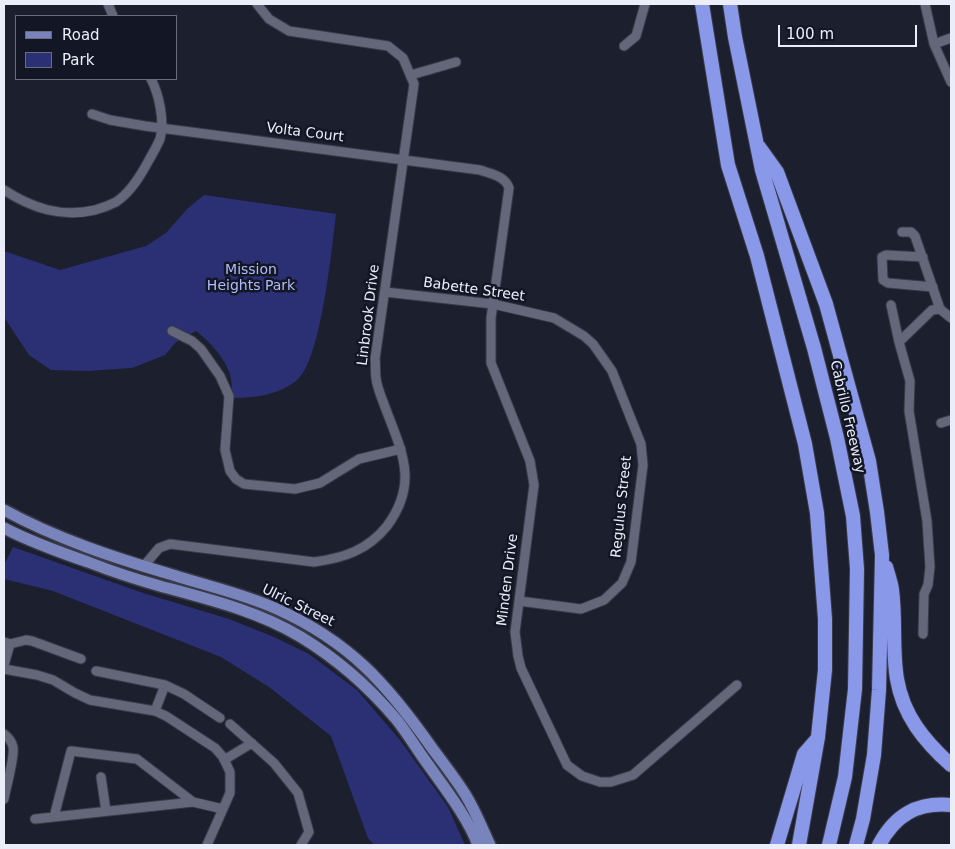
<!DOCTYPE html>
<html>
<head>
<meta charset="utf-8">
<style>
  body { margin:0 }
  #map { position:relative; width:955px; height:849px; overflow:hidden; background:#1c1f2e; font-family:"DejaVu Sans",sans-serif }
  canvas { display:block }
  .frame { position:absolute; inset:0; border:5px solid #ebeef9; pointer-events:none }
  .legend { position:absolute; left:15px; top:15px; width:162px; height:65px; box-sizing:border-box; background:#131624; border:1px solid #696c79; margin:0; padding:6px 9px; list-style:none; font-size:15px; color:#ebeef9 }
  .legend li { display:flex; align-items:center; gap:10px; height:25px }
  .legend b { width:25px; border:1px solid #696c79 }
  .scale { position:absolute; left:778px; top:25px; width:139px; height:22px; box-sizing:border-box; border:2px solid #ebeef9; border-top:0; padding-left:6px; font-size:15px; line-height:18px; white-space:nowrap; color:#ebeef9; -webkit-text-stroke:4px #131624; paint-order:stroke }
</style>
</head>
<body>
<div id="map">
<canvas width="955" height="849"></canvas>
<div class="frame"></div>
<ul class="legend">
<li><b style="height:6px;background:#7a84bc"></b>Road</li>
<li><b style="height:14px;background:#2b3074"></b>Park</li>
</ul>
<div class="scale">100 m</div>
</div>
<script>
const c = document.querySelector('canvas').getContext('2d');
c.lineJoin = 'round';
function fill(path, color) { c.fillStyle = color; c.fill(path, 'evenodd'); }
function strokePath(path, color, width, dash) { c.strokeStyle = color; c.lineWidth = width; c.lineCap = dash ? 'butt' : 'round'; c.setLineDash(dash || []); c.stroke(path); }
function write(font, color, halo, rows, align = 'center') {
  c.font = font + ' "DejaVu Sans",sans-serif'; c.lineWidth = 5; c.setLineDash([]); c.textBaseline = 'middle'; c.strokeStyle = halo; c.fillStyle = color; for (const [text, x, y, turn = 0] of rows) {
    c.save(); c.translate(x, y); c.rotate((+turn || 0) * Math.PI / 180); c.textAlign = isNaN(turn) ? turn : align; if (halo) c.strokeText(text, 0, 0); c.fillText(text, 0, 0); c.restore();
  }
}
fill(new Path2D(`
  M 204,195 L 336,214 C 332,247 321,361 297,380 C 279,395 255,398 232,398 C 232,391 232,382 230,374 C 224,357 210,342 196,331 L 176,342 L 165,355 L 132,368 L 88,371 L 51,370 L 29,355 L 4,317 L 4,251 L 60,270 L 146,246 L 166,233 L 187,209 Z
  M 13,547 L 143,593 L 229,619 L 274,637 L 309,654 L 357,690 L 400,740 L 448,807 L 465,845 L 374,845 L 368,838 L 331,736 L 269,687 L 221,657 L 53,591 L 4,579 L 4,565 Z`), '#2b3074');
const minor = new Path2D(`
  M 108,4 L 113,16
  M 925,4 L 934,44 L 951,82
  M 934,44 L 951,38
  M 624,46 L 636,36 L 645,4
  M 411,75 L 456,62
  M 92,114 L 110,120 L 145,126 L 480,170 C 491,174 505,176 509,188 L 491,318 L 491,363 L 530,461 L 534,485 L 515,632 L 518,656 L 521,668 L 567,765 L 582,776 L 600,782 L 611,782 L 633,775 L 737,685
  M 4,190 C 32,208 61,218 95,210 C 102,208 110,205 116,202 C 131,192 141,175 149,160 C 153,153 157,146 160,139 C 165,122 159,94 151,79
  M 902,232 L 911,232 L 915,236 L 940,309
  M 923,257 L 886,255 L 882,257 L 883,280 L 888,283 L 933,287
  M 385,292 L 493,304 L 554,318 L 584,336 L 593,344 L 612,371 L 641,444 L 643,465 L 631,562 L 622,583 L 604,600 L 581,609 L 519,601
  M 891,305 L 899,342
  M 172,331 L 192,341 L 201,349 L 220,376 L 229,396 L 225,450 L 230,471 L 236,479 L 244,484 L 295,489 L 320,483 L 359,459 L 401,449
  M 941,423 L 951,420
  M 143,567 L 159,548 L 170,544 L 314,562 C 344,558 368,550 387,526 C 419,483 402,452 385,407 C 382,398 377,388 376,378 C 375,372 376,365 375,359 L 414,84 L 403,58 L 388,46 L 289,31 L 269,19 L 257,4
  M 923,634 L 924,594 L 928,585 L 930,567 L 927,521 L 909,411 L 910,381 L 899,342 L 932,310 L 940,309 L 951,318
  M 4,642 L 10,644 L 4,665
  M 10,644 L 26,640 L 32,641 L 81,659
  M 4,669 L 37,675 L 53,680 L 75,693 L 90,700 L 155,711 L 166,716 L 215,748 L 223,757 L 230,772 L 230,793 L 207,845
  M 96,671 L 165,685
  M 155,711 L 165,685 L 184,694 L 220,718
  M 230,724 L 274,763 L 298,793 L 309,832 L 301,845
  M 4,734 C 8,737 12,742 13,747 C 15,757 6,787 4,799
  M 224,760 L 252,743
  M 101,777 L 106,811
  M 54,817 L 71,751 L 137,759 L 193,802
  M 35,819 L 193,802 L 223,809`);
const major = new Path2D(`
  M 4,510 C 57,539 115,558 173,575 C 207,586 244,594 277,609 C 350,642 387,684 432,748 C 443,763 455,778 465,794 C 475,810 482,828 490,845
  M 4,528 C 31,542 59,552 88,562 C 111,571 135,579 160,586 C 208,599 258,611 301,637 C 337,659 369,687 396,719 C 405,730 413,743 422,756 C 440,782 467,815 478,845`);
const highway = new Path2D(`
  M 702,4 L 728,165 L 757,256 L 805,444 L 817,513 L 825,619 L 825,670 L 818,737 L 799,845
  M 730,4 L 735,37 L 762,170 L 814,348 L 837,438 L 853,516 L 857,569 L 855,689 L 845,777 L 829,845
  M 759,147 L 777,172 L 826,304 L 869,461 L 877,512 L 882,555 L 879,690 L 874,755 L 863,819 L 856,845
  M 886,567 C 888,574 891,582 892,590 C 896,619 892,650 897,679 C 903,715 924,741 951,765
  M 777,845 L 804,754 L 818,738
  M 879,845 C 895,815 917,802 951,805`);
strokePath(minor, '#393b48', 11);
strokePath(major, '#393b48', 14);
strokePath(highway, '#393b48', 16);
strokePath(minor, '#636779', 9);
strokePath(major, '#7a84bc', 11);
strokePath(highway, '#8a98e9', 14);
write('14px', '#ebeef9', '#131624', [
  ["Volta Court",305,133,7],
  ["Babette Street",474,290,8],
  ["Linbrook Drive",369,315,-83],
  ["Cabrillo Freeway",847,417,77],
  ["Regulus Street",622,507,-84],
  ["Minden Drive",508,580,-83],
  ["Ulric Street",298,606,26]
]);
write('14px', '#b0bdfc', '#131624', [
  ["Mission",251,270],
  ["Heights Park",251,286]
]);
</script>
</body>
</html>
